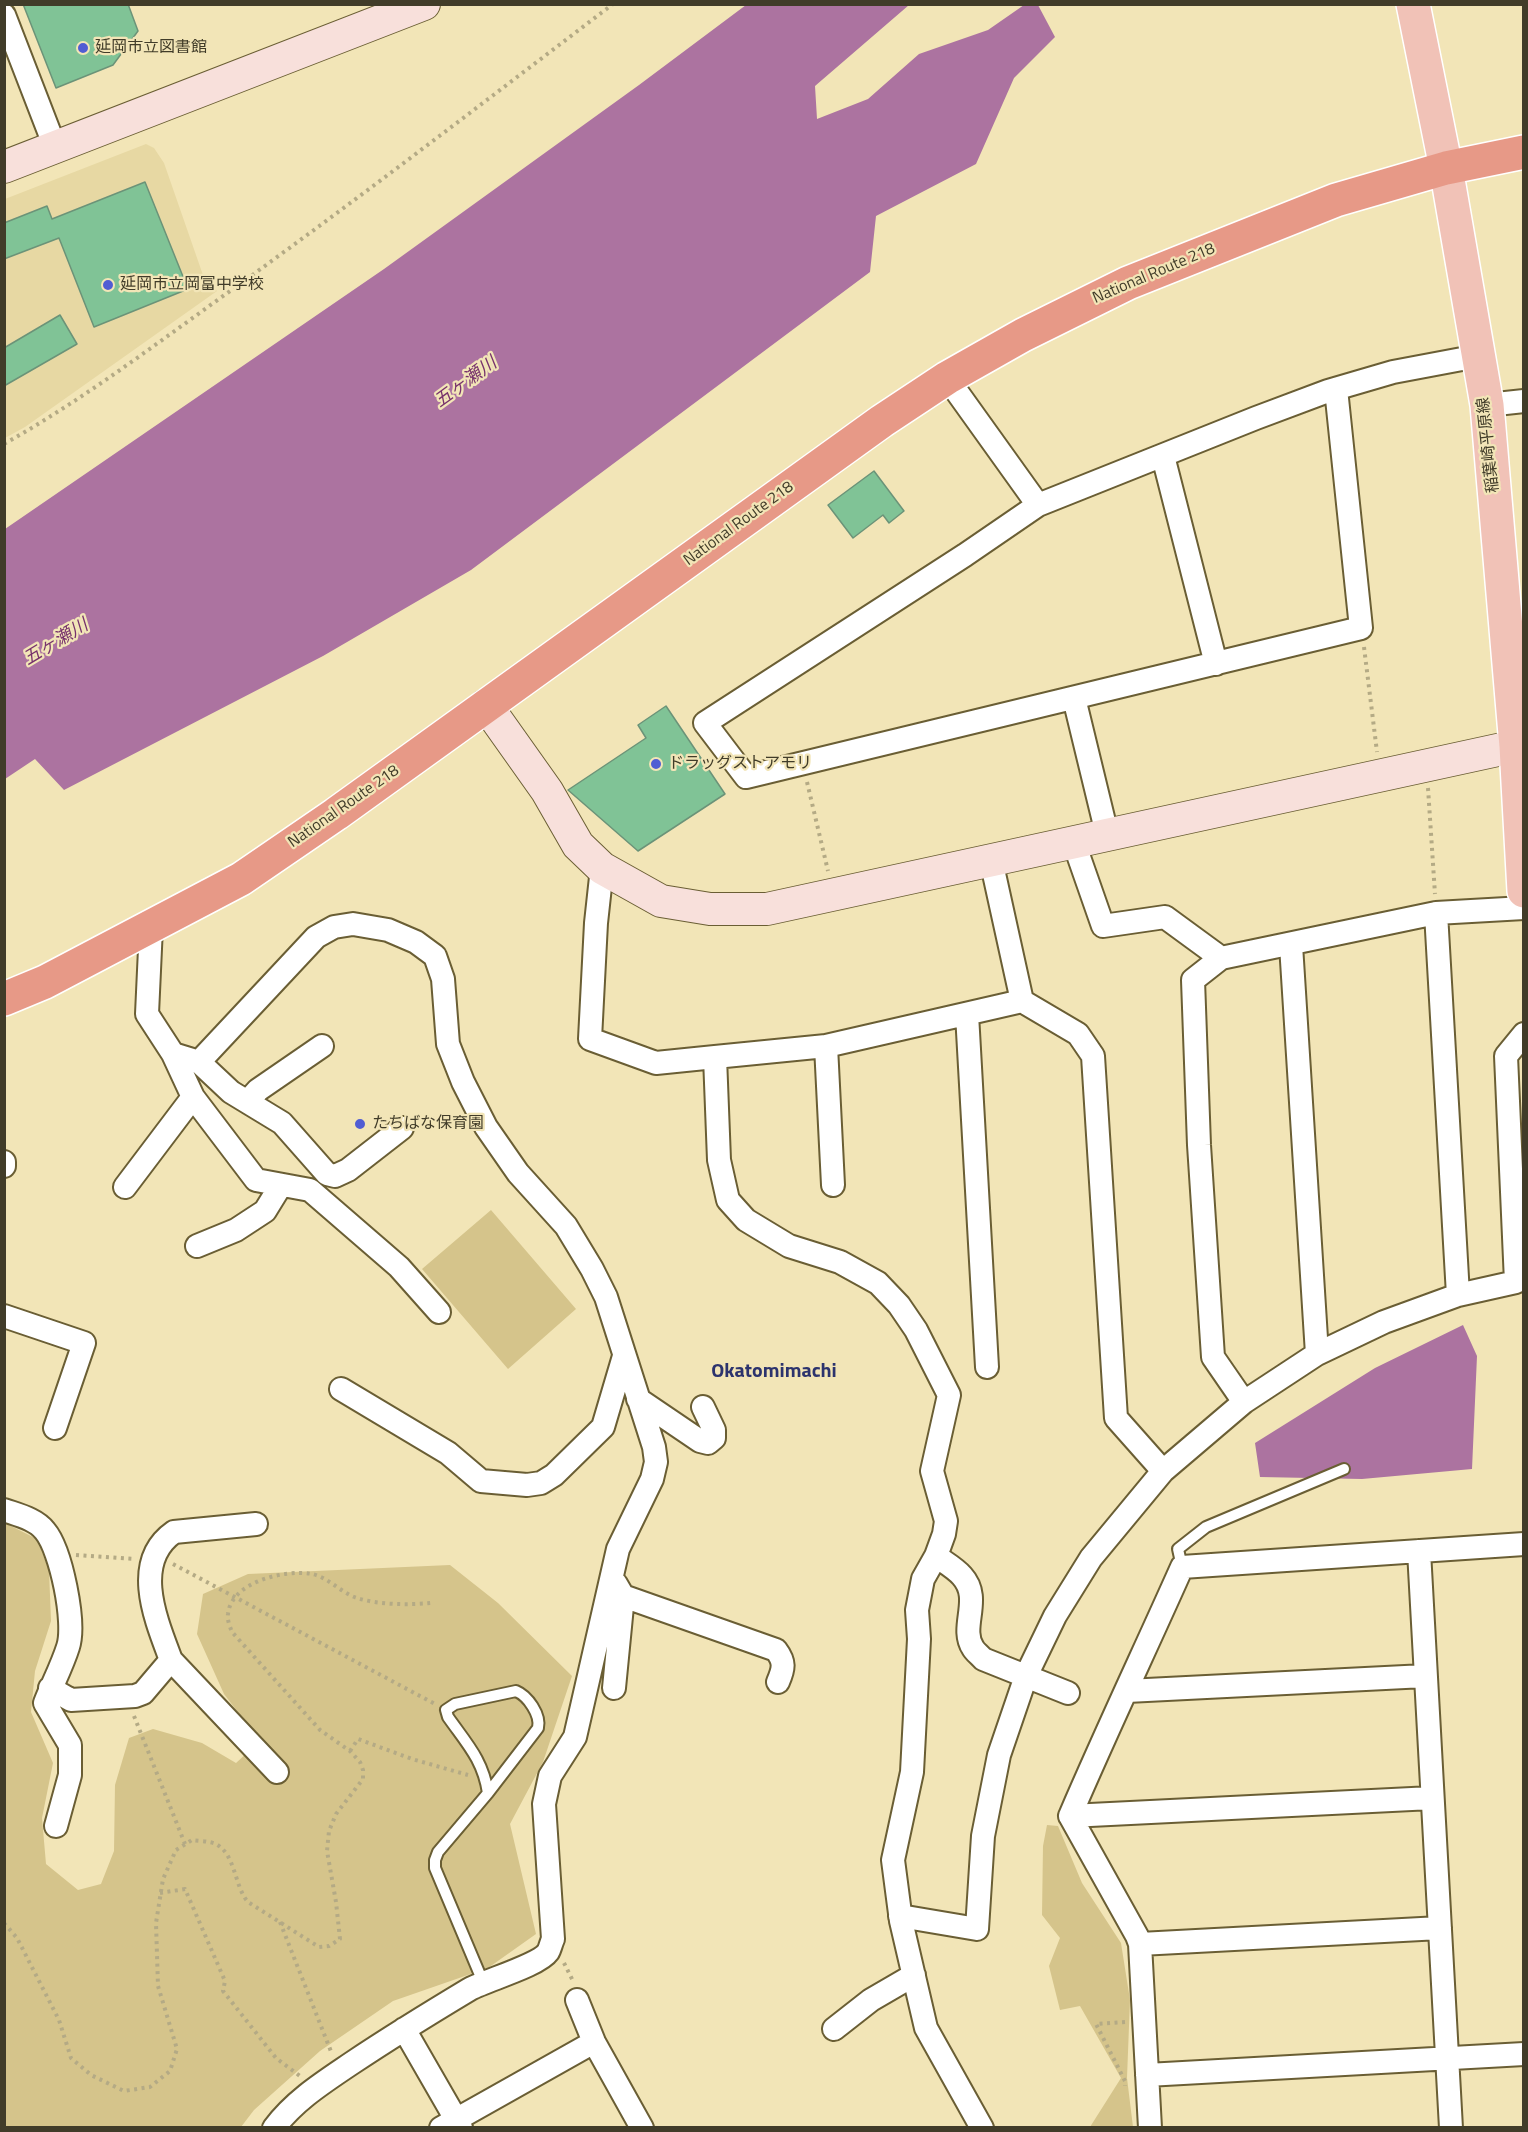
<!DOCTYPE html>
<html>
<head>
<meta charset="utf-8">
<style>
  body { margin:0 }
  #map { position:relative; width:1528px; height:2132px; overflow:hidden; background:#f2e5b7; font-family:"Titillium Web",sans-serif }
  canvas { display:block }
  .frame { position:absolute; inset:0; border:6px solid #413c29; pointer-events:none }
</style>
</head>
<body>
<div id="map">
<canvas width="1528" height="2132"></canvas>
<div class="frame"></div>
</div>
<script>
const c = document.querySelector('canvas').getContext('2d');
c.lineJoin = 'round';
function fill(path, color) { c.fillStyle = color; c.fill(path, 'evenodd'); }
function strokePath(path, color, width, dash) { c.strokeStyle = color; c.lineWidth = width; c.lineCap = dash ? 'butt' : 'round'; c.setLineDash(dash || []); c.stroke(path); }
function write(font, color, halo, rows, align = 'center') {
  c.font = font + ' "Titillium Web","Noto Sans JP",sans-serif'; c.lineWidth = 4.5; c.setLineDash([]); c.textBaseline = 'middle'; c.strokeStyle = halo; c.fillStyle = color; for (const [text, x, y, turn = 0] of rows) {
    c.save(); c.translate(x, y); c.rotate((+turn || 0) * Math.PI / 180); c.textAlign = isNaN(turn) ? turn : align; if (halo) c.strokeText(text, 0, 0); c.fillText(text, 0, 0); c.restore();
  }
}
fill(new Path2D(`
  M 146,144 L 154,148 L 164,163 L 204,278 L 217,291 L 25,427 L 5,438 L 5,199 Z`), '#e7d8a3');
fill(new Path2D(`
  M 491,1210 L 576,1309 L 508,1369 L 422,1269 Z
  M 5,1523 L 37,1539 L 49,1570 L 51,1621 L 35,1671 L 31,1712 L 53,1763 L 42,1818 L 46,1864 L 78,1890 L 101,1884 L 114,1851 L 115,1785 L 129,1738 L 153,1729 L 202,1743 L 236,1763 L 260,1741 L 224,1694 L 197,1634 L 203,1594 L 248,1574 L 450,1565 L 498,1603 L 572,1676 L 543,1762 L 510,1824 L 536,1934 L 488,1968 L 393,2001 L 320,2051 L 254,2110 L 241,2127 L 5,2128 Z
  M 1047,1825 L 1058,1826 L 1082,1883 L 1121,1943 L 1130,2000 L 1127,2078 L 1133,2127 L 1090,2127 L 1121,2078 L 1080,2006 L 1060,2010 L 1049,1966 L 1060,1938 L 1042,1915 L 1043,1846 Z`), '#d5c48b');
fill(new Path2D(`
  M 746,5 L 909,5 L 815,86 L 817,119 L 868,99 L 919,54 L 988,30 L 1024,5 L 1038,5 L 1055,37 L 1014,78 L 976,164 L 876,216 L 870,272 L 471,570 L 323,656 L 64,790 L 35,759 L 5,779 L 5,529 L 384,269 L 639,85 Z
  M 1463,1325 L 1477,1356 L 1472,1469 L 1362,1479 L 1260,1477 L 1255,1443 L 1375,1368 Z`), '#ac73a0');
const building = new Path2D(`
  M 23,4 L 128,4 L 138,31 L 113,65 L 56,88 Z
  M 145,182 L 188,289 L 94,327 L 59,238 L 4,259 L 4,223 L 47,206 L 52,219 Z
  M 60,315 L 77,344 L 4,386 L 4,348 Z
  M 874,471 L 904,511 L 889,523 L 883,515 L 853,538 L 828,505 Z
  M 666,706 L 725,794 L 638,851 L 568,790 L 646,738 L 638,725 Z`);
fill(building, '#80c396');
strokePath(building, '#6b9378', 1.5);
const lane = new Path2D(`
  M 1182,1567 L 1178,1549 L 1206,1527 L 1344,1469
  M 483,1982 L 435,1868 L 435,1860 L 438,1852 L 488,1793 L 538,1728 C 541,1715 528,1696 516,1691 L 455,1704 L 446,1710 L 448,1717 C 467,1744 483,1760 488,1793`);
const street = new Path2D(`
  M 4,15 L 55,147
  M 947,378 L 1038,505
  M 1336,389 L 1361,628 L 746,777 L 705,723 L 965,555 L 1038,505 L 1256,418 L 1328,391 L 1393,372 L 1478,356
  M 1487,405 L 1524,401
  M 1163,456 L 1216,664
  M 1074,698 L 1107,834
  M 1074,843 L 1103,926 L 1165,917 L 1221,958 L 1436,913 L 1458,1295 L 1384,1322 L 1317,1354 L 1244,1402 L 1213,1357 L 1199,1145 L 1193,980 L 1221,958
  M 991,860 L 1022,1001 L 1078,1034 L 1093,1056 L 1116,1418 L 1163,1471
  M 602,868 L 596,923 L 590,1039 L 656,1063 L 715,1057 L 719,1160 L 728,1200 L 746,1220 L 789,1246 L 840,1262 L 878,1283 L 899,1305 L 916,1330 L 949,1395 L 932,1471 L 946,1521 L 944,1534 L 936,1556 L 923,1579 L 917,1610 L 919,1639 L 912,1772 L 893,1860 L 901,1921 L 926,2028 L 982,2128
  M 1436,913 L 1524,908
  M 151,927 L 147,1014 L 173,1054 L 199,1062 L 316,937 L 334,927 L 353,924 L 388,930 L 416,942 L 435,956 L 443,979 L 448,1044 L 463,1082 L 486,1127 L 518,1173 L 566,1226 L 592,1269 L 606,1297 L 654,1447 L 656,1462 L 652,1479 L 618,1549 L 575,1737 L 550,1776 L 544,1804 L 553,1939 C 551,1943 550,1949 548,1952 C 539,1965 487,1980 470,1989 C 430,2013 391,2037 352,2063 C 324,2082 295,2100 274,2128
  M 1291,945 L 1317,1354
  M 967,1014 L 987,1367
  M 826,1046 L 833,1185
  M 173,1054 L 193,1097 L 256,1180 L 310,1190 L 399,1267 L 439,1312
  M 715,1057 L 826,1046 L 1022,1001
  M 199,1062 L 231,1092 L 282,1123 L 327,1174 L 335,1176 L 348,1170 L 402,1128
  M 248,1101 L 258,1090 L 322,1046
  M 4,1162 L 4,1166
  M 125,1187 L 193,1097
  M 197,1246 L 236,1230 L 265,1211 L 281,1185
  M 1458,1295 L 1516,1282 L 1506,1056 L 1524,1034
  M 4,1316 L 84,1343 L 55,1428
  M 341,1389 L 448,1453 L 481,1481 L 527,1485 L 541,1483 L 554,1475 L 603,1427 L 624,1356
  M 638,1399 L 700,1441 L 708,1443 L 714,1438 L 714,1430 L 703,1407
  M 4,1510 C 18,1515 36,1519 45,1531 C 61,1550 76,1623 68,1647 C 62,1666 52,1685 45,1703 L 70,1745 L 70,1775 L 56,1826
  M 1419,1551 L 1451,2128
  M 936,1556 C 944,1562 955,1568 962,1576 C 983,1599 959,1627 973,1648 C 975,1652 980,1655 983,1659 L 1068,1693
  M 623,1596 L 776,1650 C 785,1662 784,1668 778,1682
  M 171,1660 L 277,1772
  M 50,1688 L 71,1700 L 135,1696 L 143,1693 L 171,1660 C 156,1620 131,1562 174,1532 L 256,1524
  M 614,1688 L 623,1596 L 616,1584
  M 1127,1691 L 1425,1676
  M 1070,1816 L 1432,1798
  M 900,1916 L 977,1929 L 983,1836 L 999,1755 L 1026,1676 L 1055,1616 L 1091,1558 L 1163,1471 L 1244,1402
  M 1140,1944 L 1440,1928
  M 577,2000 L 594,2042 L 642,2128
  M 404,2029 L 461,2128
  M 834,2029 L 871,2000 L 914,1975
  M 1147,2075 L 1524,2054
  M 441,2128 L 594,2042
  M 1150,2128 L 1140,1944 L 1137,1936 L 1070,1816 C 1106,1732 1145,1650 1182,1567 L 1524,1544`);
const secondary = new Path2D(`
  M 4,167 L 424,4
  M 486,705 L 547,791 L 578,845 L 602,868 L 661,901 L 710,909 L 767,909 L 1516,746`);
const primary = new Path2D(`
  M 1413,4 L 1446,168 L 1487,405 L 1516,746 L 1524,891`);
const highway = new Path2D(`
  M 4,999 L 45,982 L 241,879 L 336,814 L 882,421 L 947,378 L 1023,335 L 1128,283 L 1336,200 L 1446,168 L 1524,152`);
strokePath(lane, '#6a5e34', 14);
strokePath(street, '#6a5e34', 26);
strokePath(secondary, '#6a5e34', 34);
strokePath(primary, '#fff', 36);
strokePath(highway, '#fff', 36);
strokePath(new Path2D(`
  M 4,444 C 77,403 144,353 212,304 C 348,207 480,105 613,4
  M 1364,647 L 1377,752
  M 807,782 L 828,871
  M 1428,788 L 1435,894
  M 76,1555 L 134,1559
  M 173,1564 L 435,1704
  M 134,1716 L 185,1844
  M 350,1751 L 358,1739 L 412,1759 L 468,1775
  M 160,1893 L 185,1889 L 225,1981 L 223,1991 L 276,2058 L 300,2076
  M 280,1922 L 332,2054
  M 4,1923 L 17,1938 L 59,2020 L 71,2058 L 91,2075 L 124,2091 L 150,2087 L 170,2071 L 177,2049 L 158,1986 L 156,1923 L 163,1879 L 176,1850 L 192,1840 C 199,1841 209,1841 216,1844 C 236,1855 234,1886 248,1902 L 319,1947 L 329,1946 L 340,1939 L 336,1902 L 327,1851 L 329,1831 L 336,1814 L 363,1779 L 363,1770 L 360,1762 L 350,1751 L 320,1730 L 232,1632 C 230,1627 227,1620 228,1614 C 231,1582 285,1569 312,1574 C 328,1577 341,1593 357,1598 C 379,1605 408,1605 431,1603
  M 564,1963 L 574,1983
  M 1125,2022 L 1096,2024 L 1125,2081 L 1125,2086`), '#b4aa85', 4, [3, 4.5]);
strokePath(lane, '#fff', 10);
strokePath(street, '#fff', 22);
strokePath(secondary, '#f8e0db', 32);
strokePath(primary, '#f1c2b7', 33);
strokePath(highway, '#e79987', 33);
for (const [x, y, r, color] of [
  [83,48,6,"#515dd3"],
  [108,285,6,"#515dd3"],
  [656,764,6,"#515dd3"],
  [360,1124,6,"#515dd3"]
]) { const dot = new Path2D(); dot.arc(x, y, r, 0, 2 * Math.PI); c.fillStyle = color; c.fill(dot); strokePath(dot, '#f2e5b7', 2); }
write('16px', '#413c29', '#f2e5b7', [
  ["延岡市立図書館",95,48],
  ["延岡市立岡富中学校",120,285],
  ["ドラッグストアモリ",668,764],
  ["たちばな保育園",372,1124]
], 'left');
write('16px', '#413c29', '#f2e5b7', [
  ["National Route 218",1154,274,-23],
  ["稲葉崎平原線",1489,445,-96],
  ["National Route 218",739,524,-36],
  ["National Route 218",344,807,-35]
]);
write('italic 18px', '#77326c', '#f2e5b7', [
  ["五ヶ瀬川",466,383,-36],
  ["五ヶ瀬川",56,643,-31]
]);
write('bold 20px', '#2c336d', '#f2e5b7', [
  ["Okatomimachi",774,1372]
]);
</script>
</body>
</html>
